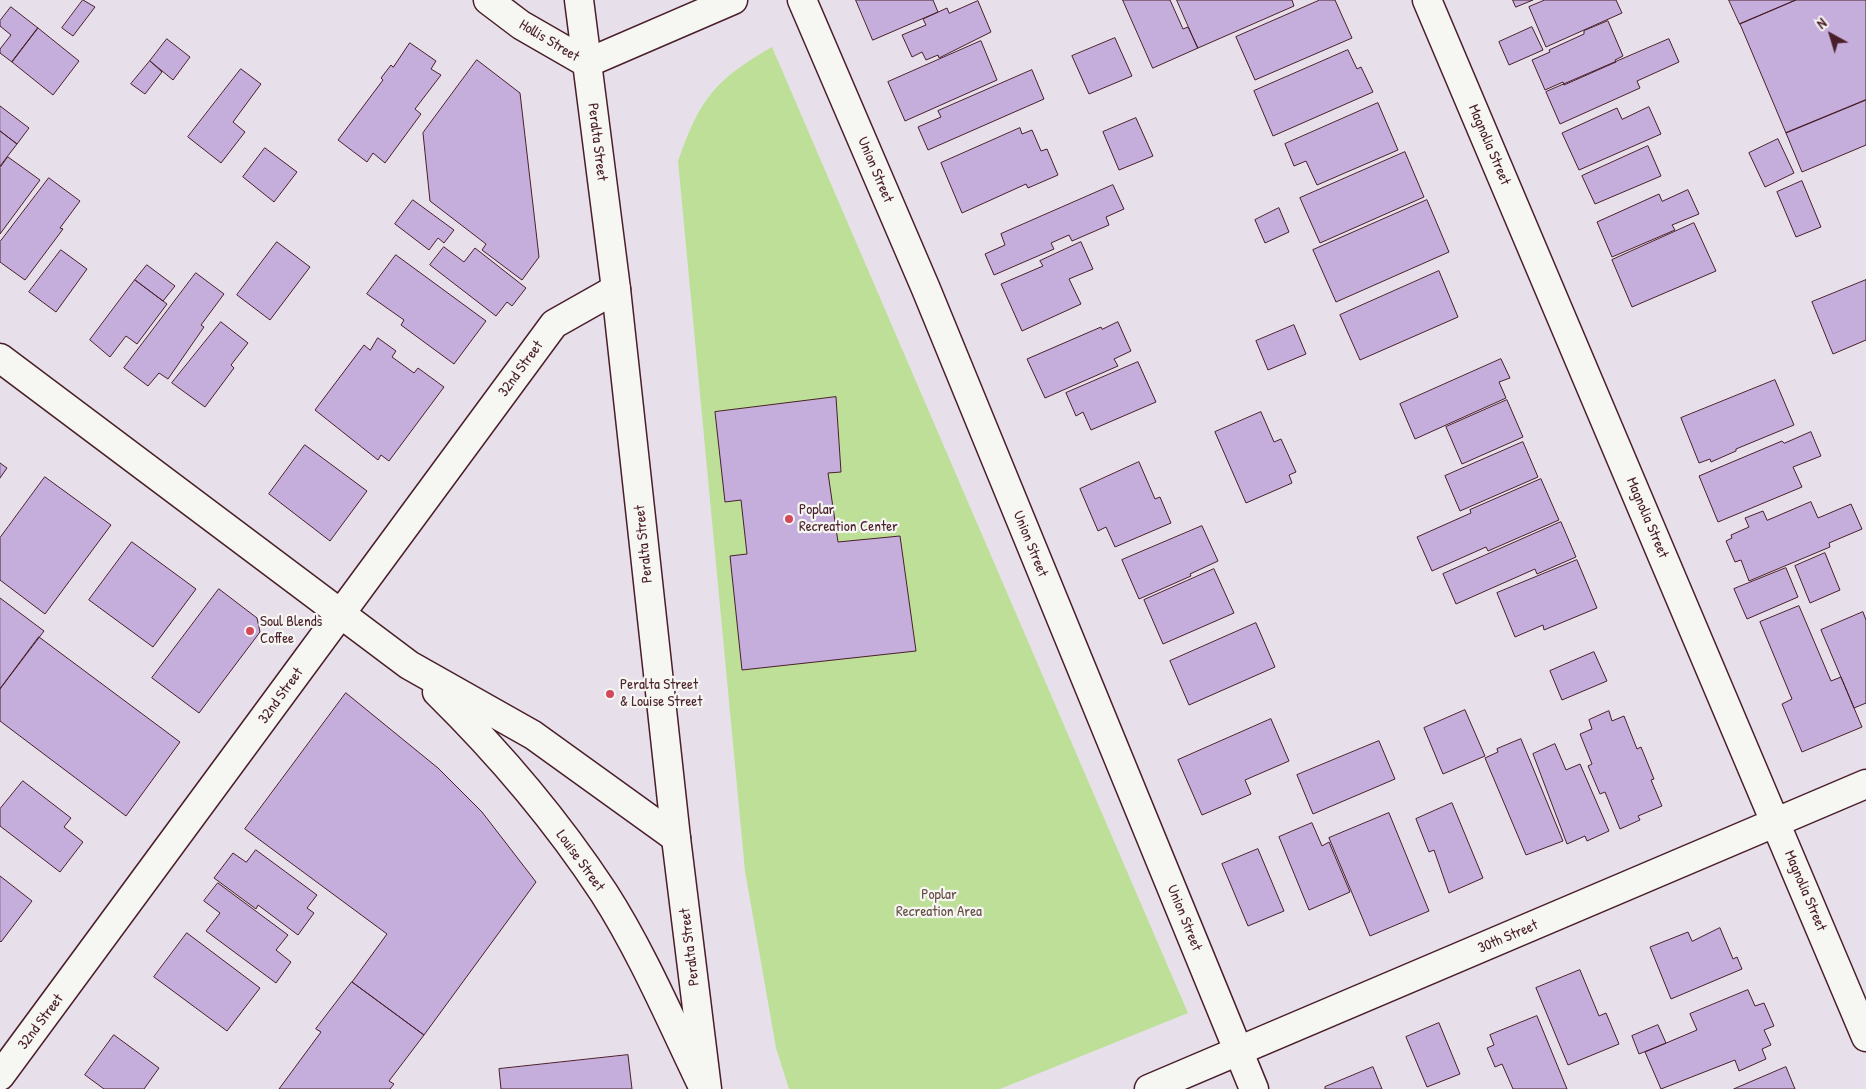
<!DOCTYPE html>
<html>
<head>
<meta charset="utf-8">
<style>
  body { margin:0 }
  #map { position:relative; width:1866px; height:1089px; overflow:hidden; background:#e7e0eb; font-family:"Patrick Hand",sans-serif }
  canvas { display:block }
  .north { position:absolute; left:1806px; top:10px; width:50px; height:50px; -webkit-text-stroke:4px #f6f6f2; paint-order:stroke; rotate:321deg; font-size:14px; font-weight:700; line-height:20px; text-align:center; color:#4a1f2b }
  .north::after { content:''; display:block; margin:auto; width:18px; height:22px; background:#4a1f2b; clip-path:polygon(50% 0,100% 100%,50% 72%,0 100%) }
</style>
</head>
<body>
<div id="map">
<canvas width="1866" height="1089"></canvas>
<div class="north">N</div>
</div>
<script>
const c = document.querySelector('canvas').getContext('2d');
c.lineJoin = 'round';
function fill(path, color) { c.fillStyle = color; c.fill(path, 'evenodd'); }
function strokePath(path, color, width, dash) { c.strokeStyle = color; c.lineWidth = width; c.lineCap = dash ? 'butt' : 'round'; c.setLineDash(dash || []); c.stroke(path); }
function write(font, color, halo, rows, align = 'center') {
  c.font = font + ' "Patrick Hand",sans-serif'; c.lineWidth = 4.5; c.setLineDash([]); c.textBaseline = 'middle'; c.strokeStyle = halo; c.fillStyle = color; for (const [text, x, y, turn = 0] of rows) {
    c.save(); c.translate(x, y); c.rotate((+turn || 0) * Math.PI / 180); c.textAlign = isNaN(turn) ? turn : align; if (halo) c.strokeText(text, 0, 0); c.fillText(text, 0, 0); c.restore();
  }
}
fill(new Path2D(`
  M 772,47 L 1188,1013 L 1000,1089 L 789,1089 L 776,1048 L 745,871 L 678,161 C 700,98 715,80 772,47 Z`), '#bddf98');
const building = new Path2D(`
  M 83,0 L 95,7 L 73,36 L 62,28 Z
  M 856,0 L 933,0 L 938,12 L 873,40 Z
  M 1123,0 L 1170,0 L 1183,29 L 1188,27 L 1198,48 L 1153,68 Z
  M 1177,0 L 1292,0 L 1294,6 L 1198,48 Z
  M 1320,0 L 1335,0 L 1352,38 L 1255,80 L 1236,37 Z
  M 1513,0 L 1533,0 L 1516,7 Z
  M 1545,0 L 1616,0 L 1622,13 L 1546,47 L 1529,7 Z
  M 1729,0 L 1796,0 L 1740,24 Z
  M 1796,0 L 1866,0 L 1866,100 L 1786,133 L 1740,24 Z
  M 978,1 L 991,32 L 939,58 L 938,55 L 926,60 L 922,52 L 912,57 L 902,35 L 926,25 L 923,19 L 947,8 L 949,13 Z
  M 11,7 L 38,28 L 12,62 L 0,53 L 0,49 L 11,35 L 0,26 L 0,21 Z
  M 1608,21 L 1623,56 L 1615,60 L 1616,62 L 1564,85 L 1563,82 L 1545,90 L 1532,60 L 1550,52 L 1549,50 L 1584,34 L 1584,31 Z
  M 1532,27 L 1543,50 L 1509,65 L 1499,42 Z
  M 38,28 L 79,61 L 53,95 L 12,62 Z
  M 1115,38 L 1132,76 L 1089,94 L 1072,56 Z
  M 167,39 L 190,57 L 173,80 L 150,61 Z
  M 1669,39 L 1679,62 L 1637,81 L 1640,88 L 1560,124 L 1546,92 Z
  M 981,41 L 997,80 L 905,121 L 888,82 Z
  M 410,43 L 436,61 L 431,69 L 441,75 L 415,109 L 421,114 L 385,163 L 373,153 L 367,162 L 338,140 L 383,80 L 381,78 L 391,65 L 393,67 Z
  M 1348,50 L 1357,69 L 1361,67 L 1373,92 L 1273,136 L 1254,91 Z
  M 477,60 L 520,93 L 539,257 L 522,280 L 482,250 L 486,244 L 430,201 L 423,133 Z
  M 150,61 L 162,72 L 145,94 L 131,84 Z
  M 241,69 L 261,84 L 233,122 L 245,132 L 221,163 L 188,137 Z
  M 1032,70 L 1044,99 L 928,150 L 918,127 L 941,117 L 938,111 Z
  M 1866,100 L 1866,145 L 1802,172 L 1786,133 Z
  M 1378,103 L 1398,150 L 1317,185 L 1306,161 L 1294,166 L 1285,144 Z
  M 0,106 L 29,128 L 17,144 L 0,131 Z
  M 1649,107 L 1661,134 L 1579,170 L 1562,133 L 1617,108 L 1622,119 Z
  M 1136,118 L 1153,156 L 1119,170 L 1103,132 Z
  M 1020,128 L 1022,134 L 1032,130 L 1041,151 L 1047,149 L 1058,175 L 1028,188 L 1026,184 L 962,213 L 941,163 Z
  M 0,131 L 17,144 L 0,166 Z
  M 1778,139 L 1794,173 L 1765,187 L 1749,153 Z
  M 1648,146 L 1661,176 L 1595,204 L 1582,176 Z
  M 265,148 L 297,172 L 274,202 L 243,177 Z
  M 1405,152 L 1424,197 L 1320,243 L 1300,198 Z
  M 8,157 L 40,180 L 0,234 L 0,168 Z
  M 49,178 L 80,201 L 60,228 L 63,229 L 25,280 L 0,262 L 0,242 Z
  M 1802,181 L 1821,227 L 1796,237 L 1777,192 Z
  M 1113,185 L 1124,209 L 1106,217 L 1109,225 L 1072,241 L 1069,235 L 1051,243 L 1054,249 L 994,275 L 985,254 L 1005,245 L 1001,234 Z
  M 1688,190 L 1699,214 L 1672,225 L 1675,230 L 1612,257 L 1597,222 L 1659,194 L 1662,201 Z
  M 413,200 L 454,230 L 444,243 L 438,238 L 429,250 L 395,224 Z
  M 1427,200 L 1449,252 L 1336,302 L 1313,250 Z
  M 1279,208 L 1289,232 L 1265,243 L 1255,220 Z
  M 1694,223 L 1716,271 L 1632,307 L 1612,260 Z
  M 277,242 L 310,267 L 270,320 L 237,295 Z
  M 1081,242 L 1093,269 L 1069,279 L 1081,304 L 1022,331 L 1001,284 L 1043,266 L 1040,261 Z
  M 444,247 L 464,262 L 475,248 L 526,288 L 512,306 L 507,302 L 496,316 L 430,265 Z
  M 61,250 L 87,269 L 56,312 L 29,292 Z
  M 396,255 L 486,321 L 454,364 L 401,325 L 404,320 L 367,294 Z
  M 147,265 L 175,286 L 163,301 L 135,280 Z
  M 1439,271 L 1458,317 L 1360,360 L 1340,315 Z
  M 196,273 L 224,294 L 201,325 L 204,327 L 168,379 L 159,373 L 148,386 L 124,368 Z
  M 135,280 L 167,304 L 137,344 L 126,336 L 110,357 L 90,340 Z
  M 1866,280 L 1866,340 L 1833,354 L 1812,302 Z
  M 221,322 L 248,343 L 231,365 L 234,368 L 205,407 L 172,383 Z
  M 1118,322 L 1131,351 L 1114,359 L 1118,366 L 1045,398 L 1027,359 L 1101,327 L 1102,329 Z
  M 1294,325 L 1306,354 L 1268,370 L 1256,341 Z
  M 378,338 L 396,351 L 392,357 L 414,373 L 418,368 L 444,387 L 389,461 L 381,455 L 378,460 L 315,410 L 364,345 L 370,350 Z
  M 1501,359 L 1510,378 L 1499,382 L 1506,398 L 1415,439 L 1400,404 Z
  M 1138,362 L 1156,402 L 1091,430 L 1083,412 L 1076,416 L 1066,393 Z
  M 1775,380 L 1794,425 L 1736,449 L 1736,451 L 1711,462 L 1710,459 L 1699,463 L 1681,418 Z
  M 836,397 L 841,472 L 828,473 L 838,542 L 900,536 L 916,651 L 742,670 L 730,556 L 747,554 L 741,500 L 725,502 L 715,412 Z
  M 1507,400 L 1523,437 L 1462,464 L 1446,427 Z
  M 1261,412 L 1274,442 L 1281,439 L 1296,472 L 1289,475 L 1292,483 L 1246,503 L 1215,432 Z
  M 1811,432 L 1821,456 L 1793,467 L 1802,487 L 1718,522 L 1699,476 L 1782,441 L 1784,443 Z
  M 1523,442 L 1538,477 L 1460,511 L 1445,476 Z
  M 305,445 L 367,491 L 330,541 L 269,494 Z
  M 1139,462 L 1155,499 L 1160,497 L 1171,523 L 1115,547 L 1106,527 L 1098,531 L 1080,489 Z
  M 0,463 L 7,468 L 0,478 Z
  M 45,477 L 111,525 L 45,614 L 0,580 L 0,538 Z
  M 1541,479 L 1559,520 L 1488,551 L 1486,547 L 1432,571 L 1417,537 L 1471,513 L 1470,510 Z
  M 1811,502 L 1818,518 L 1851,504 L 1862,529 L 1829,543 L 1830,547 L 1749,581 L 1741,560 L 1735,562 L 1726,541 L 1732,538 L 1731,535 L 1749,527 L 1745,518 L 1763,511 L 1767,520 Z
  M 1561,522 L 1576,557 L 1537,574 L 1535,569 L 1456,604 L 1443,574 Z
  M 1202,526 L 1218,561 L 1190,574 L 1191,576 L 1139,599 L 1122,560 Z
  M 132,542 L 196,589 L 153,647 L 89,600 Z
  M 1825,553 L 1840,590 L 1810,603 L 1795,566 Z
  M 1577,560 L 1597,608 L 1544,630 L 1543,625 L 1515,637 L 1497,593 Z
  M 1786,568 L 1798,597 L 1747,619 L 1734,589 Z
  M 1214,569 L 1234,613 L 1163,644 L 1144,600 Z
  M 219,589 L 257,618 L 260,632 L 199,713 L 152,678 Z
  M 0,598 L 44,631 L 0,689 Z
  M 1799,606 L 1831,681 L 1841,677 L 1862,727 L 1802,752 L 1782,704 L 1792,699 L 1760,622 Z
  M 1863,612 L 1866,620 L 1866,703 L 1854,708 L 1821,630 Z
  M 1256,623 L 1275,667 L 1189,705 L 1170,661 Z
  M 39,637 L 180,742 L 126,816 L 0,721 L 0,689 Z
  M 1594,652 L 1607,681 L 1562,700 L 1550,671 Z
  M 346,693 L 438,768 L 482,812 L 536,882 L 424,1035 L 352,982 L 387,934 L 245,829 Z
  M 1465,710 L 1485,756 L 1443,774 L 1424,728 Z
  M 1609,711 L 1612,721 L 1624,716 L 1637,749 L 1641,747 L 1654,779 L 1651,780 L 1662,806 L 1638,816 L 1640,820 L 1620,829 L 1605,792 L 1600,794 L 1588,766 L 1592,764 L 1580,734 L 1592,729 L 1589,720 Z
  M 1271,719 L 1289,761 L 1245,780 L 1251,794 L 1202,815 L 1178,760 Z
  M 1521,739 L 1563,841 L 1526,855 L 1485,758 L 1498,752 L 1497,749 Z
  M 1379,741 L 1395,779 L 1313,814 L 1297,775 Z
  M 1555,744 L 1566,770 L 1580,764 L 1609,831 L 1587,841 L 1585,836 L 1567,844 L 1533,754 Z
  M 23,781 L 71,818 L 64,827 L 83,842 L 60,872 L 0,826 L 0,809 Z
  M 1452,803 L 1483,878 L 1449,893 L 1434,850 L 1429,852 L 1416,819 Z
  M 1389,813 L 1429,911 L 1370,936 L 1329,838 Z
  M 1312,823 L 1322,846 L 1329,842 L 1350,892 L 1309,910 L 1279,837 Z
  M 1258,849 L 1284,911 L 1248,926 L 1222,864 Z
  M 256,850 L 317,895 L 307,908 L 314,913 L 298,935 L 258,905 L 256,909 L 214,878 L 233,853 L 246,862 Z
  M 0,876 L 32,901 L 1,942 L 0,941 Z
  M 218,883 L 288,935 L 276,950 L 291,962 L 276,983 L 206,931 L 220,913 L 204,901 Z
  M 1720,928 L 1733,959 L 1737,957 L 1742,969 L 1671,999 L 1650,947 L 1688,932 L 1692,941 Z
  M 187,933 L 260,988 L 227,1031 L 154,977 Z
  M 1580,970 L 1599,1016 L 1606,1013 L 1619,1044 L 1568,1065 L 1536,988 Z
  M 352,982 L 424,1035 L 389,1081 L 394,1084 L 390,1089 L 279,1089 L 321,1032 L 316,1029 Z
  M 1748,990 L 1755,1006 L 1764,1003 L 1774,1026 L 1764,1030 L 1771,1045 L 1762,1049 L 1766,1059 L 1739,1071 L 1735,1060 L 1661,1089 L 1645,1052 L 1697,1030 L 1690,1014 Z
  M 1537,1016 L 1567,1089 L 1513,1089 L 1502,1064 L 1495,1067 L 1487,1048 L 1494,1045 L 1490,1035 Z
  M 1439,1023 L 1460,1074 L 1427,1087 L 1406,1037 Z
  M 1658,1025 L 1666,1043 L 1639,1054 L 1632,1036 Z
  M 114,1035 L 159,1068 L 144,1089 L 104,1089 L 85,1075 Z
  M 628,1055 L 632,1089 L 501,1089 L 499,1069 Z
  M 1373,1067 L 1382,1089 L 1325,1089 L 1325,1087 Z
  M 1786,1067 L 1795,1089 L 1734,1089 Z`);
fill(building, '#c5aedc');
strokePath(building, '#4a1f2b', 1);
const street = new Path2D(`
  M 802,0 L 926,289 L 1254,1089
  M 1427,0 L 1866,1037
  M 587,63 L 733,0
  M 0,358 L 409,665 L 533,735 L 676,838
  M 437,692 C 499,753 556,820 604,893 C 642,952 673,1025 704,1089
  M 0,1076 L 554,324 L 616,289
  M 1149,1089 L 1866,784`);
const secondary = new Path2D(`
  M 488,0 L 521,25 L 587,63
  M 579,0 L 616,289 L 676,838 L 707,1089`);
strokePath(street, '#4a1f2b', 31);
strokePath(secondary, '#4a1f2b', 31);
strokePath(street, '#f6f6f2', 28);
strokePath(secondary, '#f6f6f2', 28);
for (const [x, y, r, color] of [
  [789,519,5,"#d1495b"],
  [250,631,5,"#d1495b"],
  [610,694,5,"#d1495b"]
]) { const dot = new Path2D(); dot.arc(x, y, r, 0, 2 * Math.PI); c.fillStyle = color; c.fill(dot); strokePath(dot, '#f6f6f2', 2); }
write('15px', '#4a1f2b', '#f6f6f2', [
  ["Hollis Street",549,41,31],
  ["Peralta Street",597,142,83],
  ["Magnolia Street",1489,145,67],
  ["Union Street",875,170,67],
  ["32nd Street",521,369,-54],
  ["Magnolia Street",1647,518,67],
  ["Peralta Street",644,544,-96],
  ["Union Street",1030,544,68],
  ["32nd Street",281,696,-54],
  ["Louise Street",580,861,54],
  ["Magnolia Street",1805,891,67],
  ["Union Street",1184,918,68],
  ["30th Street",1508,937,-23],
  ["Peralta Street",690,947,-97],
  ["32nd Street",41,1022,-53]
]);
write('15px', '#4a1f2b', '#f6f6f2', [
  ["Poplar",799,510],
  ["Recreation Center",799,527],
  ["Soul Blends",260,622],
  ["Coffee",260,639],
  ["Peralta Street",620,685],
  ["& Louise Street",620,702]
], 'left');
write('15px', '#674f46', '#f6f6f2', [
  ["Poplar",939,895],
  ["Recreation Area",939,912]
]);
</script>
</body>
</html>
